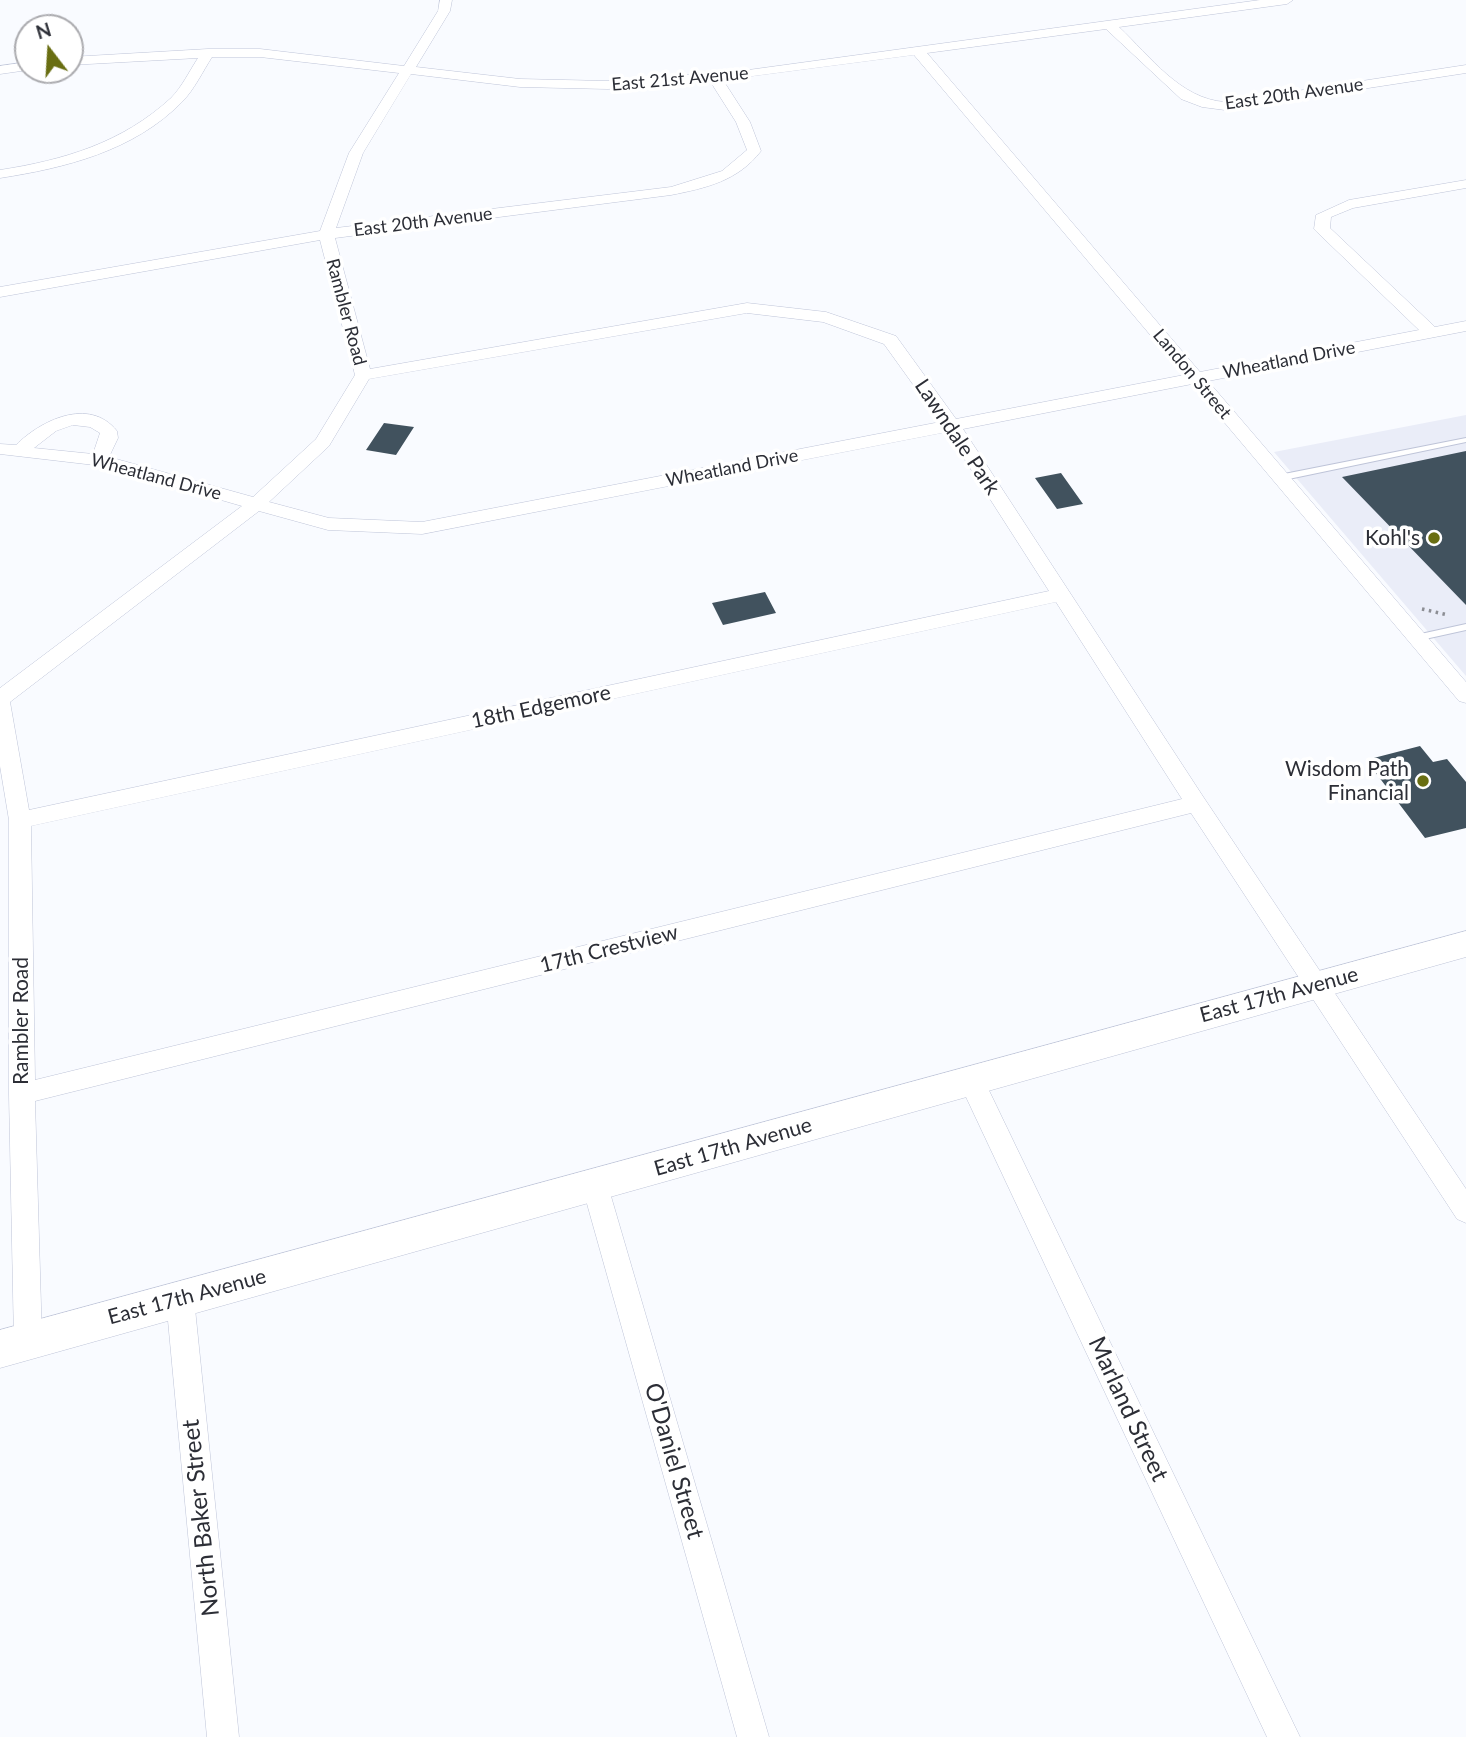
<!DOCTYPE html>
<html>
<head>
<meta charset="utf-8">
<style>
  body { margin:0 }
  #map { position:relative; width:1466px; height:1737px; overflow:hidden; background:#f9fbff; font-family:Lato,sans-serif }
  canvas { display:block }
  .north { position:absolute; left:14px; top:14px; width:70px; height:70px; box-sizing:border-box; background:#fff; border:2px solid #ababaf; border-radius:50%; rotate:343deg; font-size:19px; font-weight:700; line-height:28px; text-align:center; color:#2c2e36 }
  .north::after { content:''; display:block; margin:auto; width:24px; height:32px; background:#696e12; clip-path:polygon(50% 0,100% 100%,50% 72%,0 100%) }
</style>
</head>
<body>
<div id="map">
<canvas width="1466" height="1737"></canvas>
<div class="north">N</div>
</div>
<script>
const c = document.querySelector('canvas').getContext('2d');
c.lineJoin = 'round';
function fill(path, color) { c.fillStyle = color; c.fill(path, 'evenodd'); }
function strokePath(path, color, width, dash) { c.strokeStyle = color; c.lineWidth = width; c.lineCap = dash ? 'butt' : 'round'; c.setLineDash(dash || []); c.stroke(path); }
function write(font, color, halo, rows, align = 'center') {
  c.font = font + ' Lato,sans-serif'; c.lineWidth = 7; c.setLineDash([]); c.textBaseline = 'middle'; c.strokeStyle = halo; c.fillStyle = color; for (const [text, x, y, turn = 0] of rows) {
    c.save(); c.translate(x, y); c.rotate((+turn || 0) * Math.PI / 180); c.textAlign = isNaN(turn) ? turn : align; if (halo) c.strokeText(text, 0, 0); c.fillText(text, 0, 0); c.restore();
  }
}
fill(new Path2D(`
  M 1466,415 L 1466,676 L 1274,452 Z`), '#eaedf8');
fill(new Path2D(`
  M 384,423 L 414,427 L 396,455 L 366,450 Z
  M 1466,451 L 1466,605 L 1342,477 Z
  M 1061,473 L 1083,504 L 1057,509 L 1035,478 Z
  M 765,592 L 776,613 L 723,625 L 712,603 Z
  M 1420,746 L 1433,762 L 1447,759 L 1466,782 L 1466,828 L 1425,838 L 1366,760 Z`), '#41525e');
const lane = new Path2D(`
  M 1466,438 L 1466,442 L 1279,481 L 1275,478 L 1279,475 Z
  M 1466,624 L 1466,630 L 1416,641 L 1411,638 L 1416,635 Z`);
const street = new Path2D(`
  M 440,0 L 452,0 L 450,11 L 416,67 L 520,79 L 608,81 L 741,71 L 1260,0 L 1293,0 L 1287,4 L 1119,27 C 1150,56 1180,99 1225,102 L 1466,65 L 1466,73 L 1225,110 L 1202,107 L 1181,99 L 1106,29 L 927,53 L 1200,372 L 1419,330 L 1317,232 L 1314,229 L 1316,215 L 1349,200 L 1466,180 L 1466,188 L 1353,208 L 1331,217 L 1330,228 L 1435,327 L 1466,321 L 1466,331 L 1208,381 L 1466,682 L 1466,703 L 1459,701 L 1192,384 L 963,429 L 1204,798 L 1466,1189 L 1466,1223 L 1457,1219 L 1191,813 L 35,1101 L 42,1341 L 38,1350 L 28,1354 L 18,1350 L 14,1341 L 9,1094 L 9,820 L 0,766 L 0,688 L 242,506 L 103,466 L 0,454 L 0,444 L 16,445 C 40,421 89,396 117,431 L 118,438 L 109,457 L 253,497 L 316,439 L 355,375 L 320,240 L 0,297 L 0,287 L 320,231 L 349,153 L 399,73 L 260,57 L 212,57 C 203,71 194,90 182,102 C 134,151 65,168 0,178 L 0,170 C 64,160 122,143 171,98 C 182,87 190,70 198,58 L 70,65 L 70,57 L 208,49 L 260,49 L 404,66 L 438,11 ZM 914,55 L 1184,375 L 956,419 L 896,336 L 826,312 L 747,303 L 370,369 L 335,238 L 671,195 C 706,188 738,181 761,151 L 750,122 L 723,80 ZM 411,74 L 520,87 L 608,89 L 710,81 L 736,122 L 747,150 L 722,171 L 671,187 L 336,228 L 363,153 ZM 747,313 L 823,322 L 884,344 L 940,422 L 422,522 L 329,518 L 269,502 L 329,446 L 369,379 ZM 73,425 L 90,427 L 100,433 L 93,454 L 34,448 L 56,431 ZM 947,432 L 1049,591 L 29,810 L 10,702 L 259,511 L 328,530 L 422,534 ZM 1056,602 L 1182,799 L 35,1080 L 31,826 Z
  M 28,62 L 28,70 L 0,74 L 0,66 Z
  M 971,1069 L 980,1073 L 984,1080 L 1300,1737 L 1267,1737 L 958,1080 L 962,1073 Z
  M 595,1174 L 604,1178 L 608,1186 L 769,1737 L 737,1737 L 582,1186 L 586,1178 Z
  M 180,1286 L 190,1290 L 194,1299 L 239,1737 L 207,1737 L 166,1299 L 170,1290 Z`);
const secondary = new Path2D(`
  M 1466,931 L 1466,957 L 0,1368 L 0,1330 Z`);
strokePath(lane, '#bec4d8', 2);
strokePath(street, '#bec4d8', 1);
strokePath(secondary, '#bec4d8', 1);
strokePath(new Path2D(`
  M 1422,609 L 1448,615`), '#8c8e94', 3.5, [2.5, 4.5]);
fill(lane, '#fff');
fill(street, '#fff');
fill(secondary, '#fff');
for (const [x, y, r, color] of [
  [1434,538,7,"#696e12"],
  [1423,781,7,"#696e12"]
]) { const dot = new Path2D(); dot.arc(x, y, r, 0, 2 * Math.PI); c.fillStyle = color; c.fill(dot); strokePath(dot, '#fff', 2.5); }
write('18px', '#2c2e36', '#fff', [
  ["East 21st Avenue",680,79,-5],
  ["East 20th Avenue",1294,94,-8],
  ["East 20th Avenue",423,222,-7],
  ["Rambler Road",346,312,75],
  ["Wheatland Drive",1289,360,-11],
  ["Landon Street",1192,374,50],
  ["Wheatland Drive",732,468,-11],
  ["Wheatland Drive",156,477,15]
]);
write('21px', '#2c2e36', '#fff', [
  ["Lawndale Park",957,437,56],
  ["18th Edgemore",541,707,-12],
  ["17th Crestview",609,949,-14],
  ["East 17th Avenue",1279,995,-15],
  ["Rambler Road",21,1021,-90],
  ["East 17th Avenue",733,1147,-16],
  ["East 17th Avenue",187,1297,-15]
]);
write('21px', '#2c2e36', '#fff', [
  ["Kohl's",1420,538],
  ["Wisdom Path",1409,769],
  ["Financial",1409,793]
], 'right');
write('24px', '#2c2e36', '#fff', [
  ["Marland Street",1128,1409,65],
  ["O'Daniel Street",674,1461,74],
  ["North Baker Street",201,1518,-96]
]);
</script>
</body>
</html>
